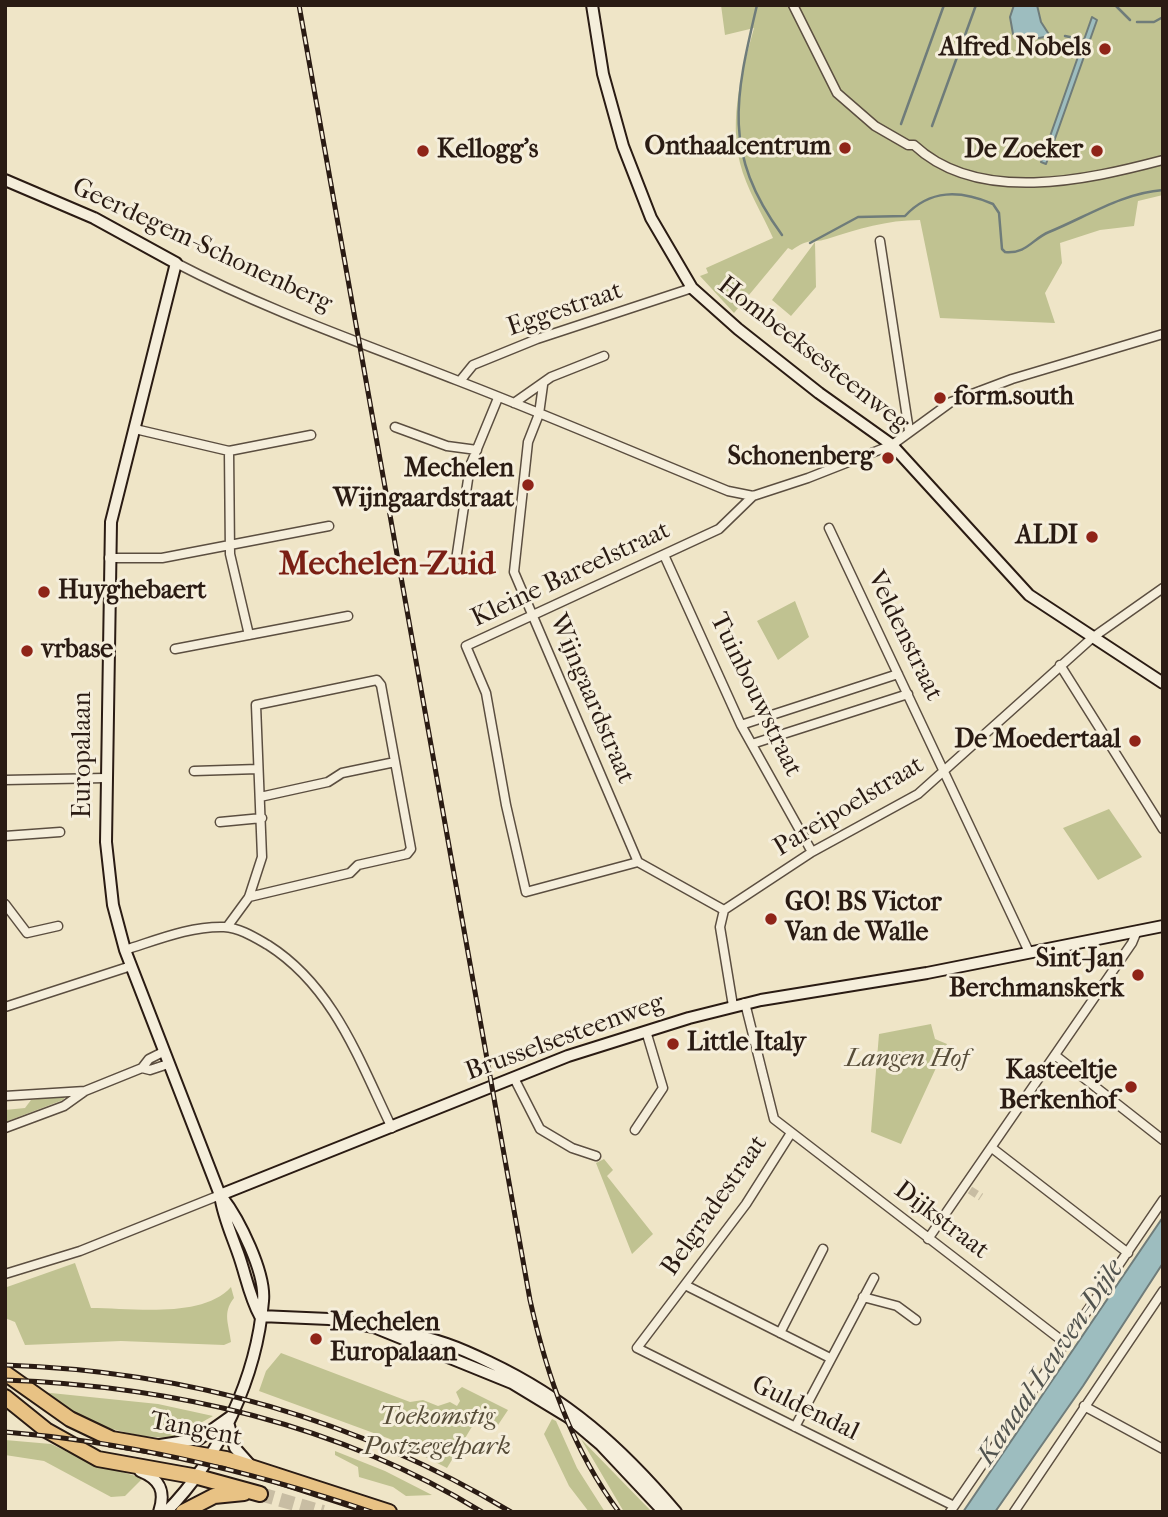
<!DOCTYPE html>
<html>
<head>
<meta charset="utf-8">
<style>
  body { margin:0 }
  #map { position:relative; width:1168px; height:1517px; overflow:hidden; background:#efe5c7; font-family:"IM FELL French Canon",serif }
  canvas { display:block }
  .frame { position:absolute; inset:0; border:7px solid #2a1b13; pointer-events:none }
</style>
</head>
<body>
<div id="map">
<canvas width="1168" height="1517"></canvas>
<div class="frame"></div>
</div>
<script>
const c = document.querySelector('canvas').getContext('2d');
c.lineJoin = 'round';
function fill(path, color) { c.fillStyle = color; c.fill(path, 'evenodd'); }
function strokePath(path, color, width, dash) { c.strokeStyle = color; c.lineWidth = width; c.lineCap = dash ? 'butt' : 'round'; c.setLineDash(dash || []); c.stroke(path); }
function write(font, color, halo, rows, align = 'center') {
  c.font = font + ' "IM FELL French Canon",serif'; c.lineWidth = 6; c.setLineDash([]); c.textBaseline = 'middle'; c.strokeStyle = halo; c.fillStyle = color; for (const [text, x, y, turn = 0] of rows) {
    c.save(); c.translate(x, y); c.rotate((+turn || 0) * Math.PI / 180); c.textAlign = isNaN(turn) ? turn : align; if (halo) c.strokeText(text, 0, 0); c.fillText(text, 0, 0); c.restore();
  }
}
fill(new Path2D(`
  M 721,5 L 1163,5 L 1163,195 L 1138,201 L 1134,226 L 1100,230 L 1060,243 L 1062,263 L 1045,293 L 1055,323 L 940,318 L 920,220 C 886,220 859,229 827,239 C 809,244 811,237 792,250 L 788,248 L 734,313 L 700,276 L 708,273 L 706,268 L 773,238 C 763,215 746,188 740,163 C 729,117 742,72 754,28 L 725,35 Z
  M 815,242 L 816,287 L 791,316 L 772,300 Z
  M 795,601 L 809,637 L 778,660 L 757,621 Z
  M 1109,809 L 1142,857 L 1098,880 L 1063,828 Z
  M 931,1024 L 935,1039 L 947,1044 L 901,1144 L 871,1132 L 879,1034 Z
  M 61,1096 L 65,1097 L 63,1100 L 5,1122 L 5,1110 L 25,1108 L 31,1100 Z
  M 604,1159 L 613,1170 L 607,1176 L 653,1234 L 632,1254 L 596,1163 Z
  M 75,1263 L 91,1308 C 132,1308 202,1319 231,1287 L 234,1298 C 222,1313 229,1324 231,1342 L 224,1345 L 121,1341 L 25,1345 L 15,1322 L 5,1318 L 5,1284 L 7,1287 Z
  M 281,1353 L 410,1402 L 423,1400 L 438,1406 L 450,1402 L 457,1406 L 460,1401 L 456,1392 L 462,1387 L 508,1410 L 498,1425 L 479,1415 L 447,1468 L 390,1439 L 259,1391 L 266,1371 Z
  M 41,1392 L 158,1404 L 213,1416 L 195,1426 L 191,1437 C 137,1442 84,1425 41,1392 Z
  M 552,1419 L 556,1421 L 577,1468 L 605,1512 L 589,1512 L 569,1486 L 544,1434 Z
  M 581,1439 L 652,1512 L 624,1512 Z
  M 5,1440 L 51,1444 L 93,1464 L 143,1478 L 125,1496 L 111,1497 L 44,1461 L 5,1455 Z
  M 335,1451 L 385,1471 L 432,1495 L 406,1496 L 393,1487 L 359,1477 L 358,1467 L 335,1455 Z`), '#c0c291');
const water = new Path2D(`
  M 1014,5 L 1037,5 L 1041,22 L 1050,36 L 1028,40 L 1013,34 L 1010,17 Z
  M 1092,17 L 1097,20 L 1046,164 L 1041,162 Z
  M 1163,1217 L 1163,1263 L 1083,1386 L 995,1512 L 963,1512 Z`);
fill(water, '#9dbdbf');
strokePath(water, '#6f7c7a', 2);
strokePath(new Path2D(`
  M 757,5 C 735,98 722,153 782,235
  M 1115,5 L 1130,20
  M 1137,22 L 1154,22 L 1163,17
  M 1065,36 L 1084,40
  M 901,124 L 944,5
  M 932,126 L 976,5
  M 810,243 L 858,217 L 905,216 C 930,189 960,190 993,204 L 999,213 L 1002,249 L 1005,252 C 1027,254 1032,239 1049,232 C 1086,217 1122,193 1163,190`), '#6f7c7a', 2.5);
strokePath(new Path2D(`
  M 970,1190 L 981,1197`), '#c8bda3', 8, [8, 4]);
strokePath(new Path2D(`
  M 260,1494 L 323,1512`), '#c8bda3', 14, [14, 7]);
const street = new Path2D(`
  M 793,5 L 837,93 L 875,126 L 908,145 L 914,145 C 978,205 1087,180 1163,160
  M 880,241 L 909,431
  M 176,263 C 266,310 362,343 456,380 C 547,415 637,454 728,491 L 753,496 L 808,478 L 892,445 L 951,402 L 1012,379 L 1163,334
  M 460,381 L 473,365 L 537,339 L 692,288
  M 543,385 L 539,414 L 528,442 L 514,572 L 638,862 L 724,910
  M 514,403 L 551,377 L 604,356
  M 395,427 L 447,446 L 477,450
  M 135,429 L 229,451 L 311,435
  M 229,451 L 230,554 L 249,635
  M 829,528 L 1029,952
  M 664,555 L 741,725 L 812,852
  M 109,558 L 162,558 L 329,526
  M 456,560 L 470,466 L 498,398
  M 175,649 L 348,616
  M 1060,665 L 1163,829
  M 741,725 L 898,674
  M 752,744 L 908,694
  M 194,771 L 258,769
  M 5,780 L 105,778
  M 260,797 L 328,782 L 342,773 L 395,762
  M 220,822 L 262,818
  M 5,836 L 60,832
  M 638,862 L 526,892 L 506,805 L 486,693 L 466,646 L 719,529 L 753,496
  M 5,904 L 27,933 L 58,926
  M 227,927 L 249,897 L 262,857 L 256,705 L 377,680 L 381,685 L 411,849 L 407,854 L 358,865 L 350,873 L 249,897
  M 125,950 C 157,940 190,926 224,927 C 240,928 254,937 268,945 C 334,987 359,1060 392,1128
  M 745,1003 L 774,1119 L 1065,1343
  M 733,1006 L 720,927 L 724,910 L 812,852 L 918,794 L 1092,638 L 1163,588
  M 5,1007 L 131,966
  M 1056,1056 L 1163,1140
  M 142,1068 L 150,1070 L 168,1064
  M 514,1078 L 540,1129 L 572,1148 L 596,1156
  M 5,1096 L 85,1091
  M 5,1128 L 64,1106 L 85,1091 L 142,1068 L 149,1059 L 163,1052
  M 635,1130 L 663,1088 L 646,1031
  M 791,1133 L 746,1204 L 637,1348 L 954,1506
  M 992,1148 L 1128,1253
  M 928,1239 L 1132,943 L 1137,931
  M 5,1274 L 80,1251 L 220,1195
  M 685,1285 L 830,1358
  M 863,1297 L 897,1306 L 916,1320
  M 780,1333 L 823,1249
  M 1084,1406 L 1163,1449
  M 795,1427 L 874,1278
  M 950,1512 L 1163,1200
  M 1014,1512 L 1163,1291`);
const secondary = new Path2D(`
  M 592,5 L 603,74 L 623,146 L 651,218 L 692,288 L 738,329 L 819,393 L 892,445 L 1029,595 L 1163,683
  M 5,180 L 94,218 L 176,263 L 111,522 L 106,842 L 113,905 L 125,950 L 220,1195 C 223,1216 231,1233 238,1253 C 246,1275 249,1296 260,1316
  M 220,1195 L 568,1056 L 689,1018 L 761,1000 L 927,973 L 1163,926
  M 260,1316 L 329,1319 L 374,1327 L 512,1383 L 568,1417 L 601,1445 L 664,1512
  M 402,1334 C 434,1337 460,1348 489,1362 C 567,1399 620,1446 676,1512
  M 228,1422 L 235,1448 L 251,1466
  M 160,1445 L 199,1439 L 230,1417
  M 140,1471 C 160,1479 166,1491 159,1512
  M 166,1512 C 219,1459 257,1376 263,1301 C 266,1273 239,1219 222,1197`);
const highway = new Path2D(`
  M 5,1373 L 70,1419 L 112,1439 L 226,1459 L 389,1512
  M 5,1397 L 46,1430 L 98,1459 L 198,1477 L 260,1494
  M 183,1512 L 214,1496 L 244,1493`);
strokePath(street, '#5b4e40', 11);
strokePath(secondary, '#2a1b13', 14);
strokePath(highway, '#2a1b13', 18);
strokePath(street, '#f5eedb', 8);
strokePath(secondary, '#f5eedb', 10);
strokePath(highway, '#e8c284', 14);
const rail = new Path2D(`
  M 299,5 L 530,1300 C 547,1376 572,1449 619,1512
  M 5,1365 C 186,1371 356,1419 511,1512
  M 5,1380 C 171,1386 339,1424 482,1512
  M 5,1432 C 131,1442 253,1472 372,1512`);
strokePath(rail, '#2a1b13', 5);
strokePath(rail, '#f5eedb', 2.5, [8]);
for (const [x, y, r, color] of [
  [1105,49,7,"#8f2418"],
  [845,148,7,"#8f2418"],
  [423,151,7,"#8f2418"],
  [1097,151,7,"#8f2418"],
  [940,398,7,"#8f2418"],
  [888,458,7,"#8f2418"],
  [528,485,7,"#8f2418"],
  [1092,537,7,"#8f2418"],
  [44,592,7,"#8f2418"],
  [27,651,7,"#8f2418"],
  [1135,741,7,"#8f2418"],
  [771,919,7,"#8f2418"],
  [1138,975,7,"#8f2418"],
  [673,1044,7,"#8f2418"],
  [1131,1087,7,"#8f2418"],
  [316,1339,7,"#8f2418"]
]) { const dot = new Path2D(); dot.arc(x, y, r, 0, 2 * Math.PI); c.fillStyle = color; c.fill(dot); strokePath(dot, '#f5eedb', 2.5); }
write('bold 26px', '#2a1b13', '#f5eedb', [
  ["Alfred Nobels",1091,49],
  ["Onthaalcentrum",831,148],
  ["Kellogg's",437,151,"left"],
  ["De Zoeker",1083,151],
  ["form.south",954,398,"left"],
  ["Schonenberg",874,458],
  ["Mechelen",514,470],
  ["Wijngaardstraat",514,500],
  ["ALDI",1078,537],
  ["Huyghebaert",58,592,"left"],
  ["vrbase",41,651,"left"],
  ["De Moedertaal",1121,741],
  ["GO! BS Victor",785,904,"left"],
  ["Van de Walle",785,934,"left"],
  ["Sint-Jan",1124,960],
  ["Berchmanskerk",1124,990],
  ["Little Italy",687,1044,"left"],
  ["Kasteeltje",1117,1072],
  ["Berkenhof",1117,1102],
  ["Mechelen",330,1324,"left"],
  ["Europalaan",330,1354,"left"]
], 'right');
write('26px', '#2a1b13', '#f5eedb', [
  ["Geerdegem-Schonenberg",202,246,25],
  ["Eggestraat",565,310,-19],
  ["Hombeeksesteenweg",813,355,38],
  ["Kleine Bareelstraat",571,575,-25],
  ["Veldenstraat",904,636,64],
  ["Tuinbouwstraat",755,695,64],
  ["Wijngaardstraat",591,699,67],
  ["Europalaan",84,755,-90],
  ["Pareipoelstraat",849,807,-31],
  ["Brusselsesteenweg",565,1038,-20],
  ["Belgradestraat",715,1206,-55],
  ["Dijkstraat",941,1221,37],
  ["Guldendal",805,1409,26],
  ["Tangent",196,1430,11]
]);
write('italic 26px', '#574d39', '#f5eedb', [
  ["Langen Hof",907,1060],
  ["Toekomstig",437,1418],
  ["Postzegelpark",437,1448]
]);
write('italic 28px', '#52544f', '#f5eedb', [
  ["Kanaal Leuven-Dijle",1051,1363,-56]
]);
write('bold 33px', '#7a1f14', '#f5eedb', [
  ["Mechelen-Zuid",387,566]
]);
</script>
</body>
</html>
